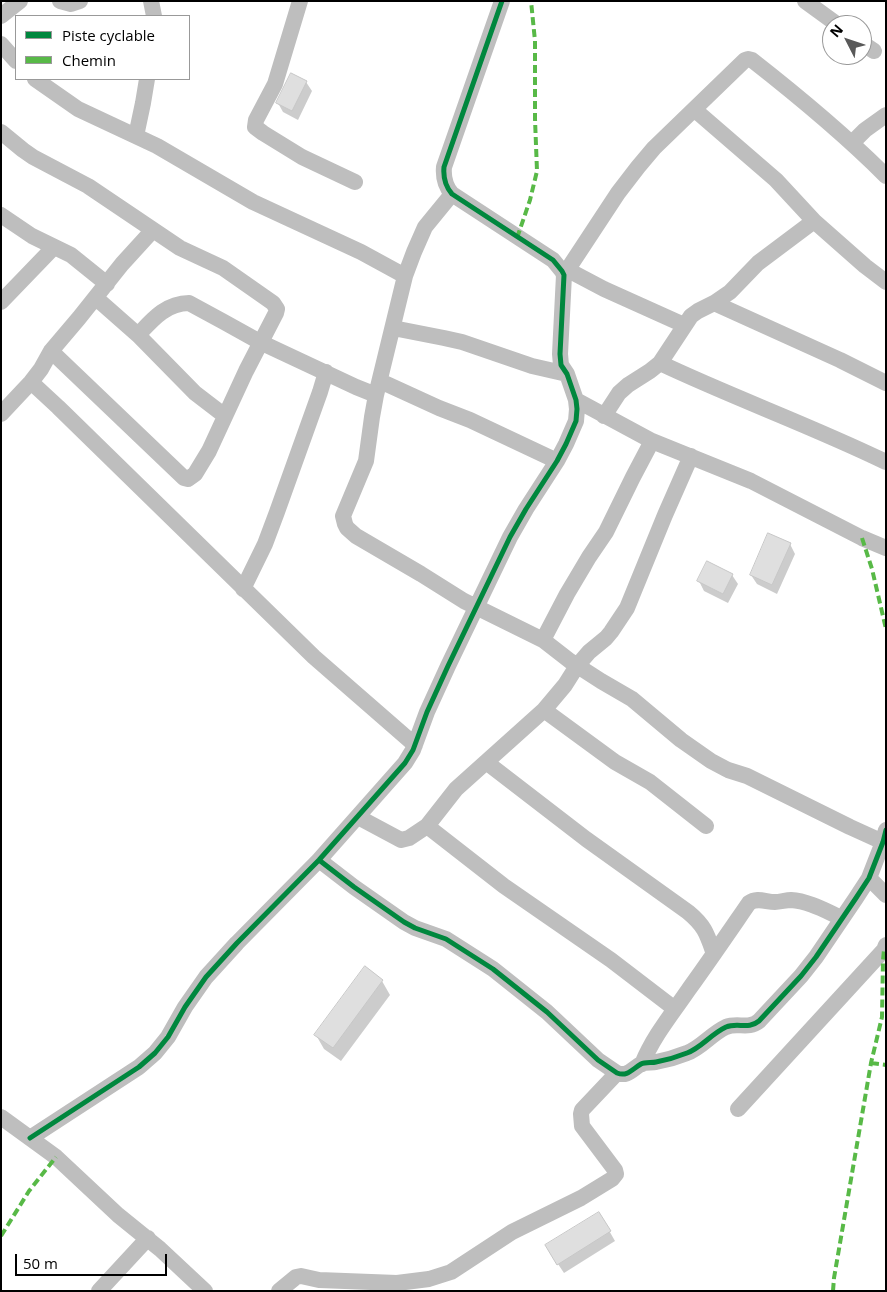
<!DOCTYPE html>
<html>
<head>
<meta charset="utf-8">
<style>
  body { margin:0 }
  #map { position:relative; width:887px; height:1292px; overflow:hidden; background:#fff; font-family:"Open Sans",sans-serif }
  canvas { display:block }
  .frame { position:absolute; inset:0; border:2px solid #000; pointer-events:none }
  .legend { position:absolute; left:15px; top:15px; width:175px; height:65px; box-sizing:border-box; background:#fff; border:1px solid #999; margin:0; padding:6px 9px; list-style:none; font-size:15px; color:#000 }
  .legend li { display:flex; align-items:center; gap:10px; height:25px }
  .legend b { width:25px; border:1px solid #999 }
  .north { position:absolute; left:822px; top:15px; width:50px; height:50px; box-sizing:border-box; background:#fff; border:1px solid #999; border-radius:50%; rotate:311deg; font-size:14px; font-weight:700; line-height:20px; text-align:center; color:#000 }
  .north::after { content:''; display:block; margin:auto; width:18px; height:22px; background:#595959; clip-path:polygon(50% 0,100% 100%,50% 72%,0 100%) }
  .scale { position:absolute; left:15px; top:1254px; width:152px; height:22px; box-sizing:border-box; border:2px solid #000; border-top:0; padding-left:6px; font-size:15px; line-height:18px; white-space:nowrap; color:#000; -webkit-text-stroke:4px #fff; paint-order:stroke }
</style>
</head>
<body>
<div id="map">
<canvas width="887" height="1292"></canvas>
<div class="frame"></div>
<ul class="legend">
<li><b style="height:6px;background:#00873e"></b>Piste cyclable</li>
<li><b style="height:6px;background:#58b947"></b>Chemin</li>
</ul>
<div class="north">N</div>
<div class="scale">50 m</div>
</div>
<script>
const c = document.querySelector('canvas').getContext('2d');
c.lineJoin = 'round';
function fill(path, color) { c.fillStyle = color; c.fill(path, 'evenodd'); }
function strokePath(path, color, width, dash) { c.strokeStyle = color; c.lineWidth = width; c.lineCap = dash ? 'butt' : 'round'; c.setLineDash(dash || []); c.stroke(path); }
fill(new Path2D(`
  M 306,82 L 312,91 L 298,120 L 283,112 L 278,103 Z
  M 790,544 L 795,554 L 777,594 L 757,584 L 751,575 Z
  M 732,575 L 738,584 L 728,603 L 704,591 L 699,581 Z
  M 382,981 L 390,995 L 341,1061 L 324,1049 L 316,1035 Z
  M 599,1213 L 615,1241 L 564,1273 L 552,1255 Z`), '#0003');
const building = new Path2D(`
  M 291,73 L 307,81 L 292,111 L 276,103 Z
  M 768,533 L 791,543 L 772,585 L 750,575 Z
  M 707,561 L 733,574 L 723,594 L 697,581 Z
  M 365,966 L 383,980 L 333,1048 L 314,1035 Z
  M 599,1212 L 611,1231 L 557,1265 L 545,1245 Z`);
fill(building, '#dfdfdf');
strokePath(building, '#c7c7c7', 1);
strokePath(new Path2D(`
  M 60,1 L 71,4 L 80,1
  M 151,1 L 154,16
  M 300,1 L 275,84 L 256,120 L 255,127 L 263,133 L 302,157 L 355,182
  M 805,1 L 838,25
  M 1,16 L 20,1
  M 862,43 L 874,51
  M 1,44 L 16,61
  M 35,79 L 78,109 L 157,146 L 253,202 L 361,252 L 405,276
  M 695,110 L 776,180 L 814,221
  M 1,132 L 23,150 L 33,157 L 88,186 L 180,248 L 223,268 L 273,303 L 277,309 L 276,313 L 246,371 L 209,451 L 195,474 L 188,479 L 184,478 L 51,351
  M 136,136 L 143,103 L 147,79
  M 852,143 L 865,130 L 886,115
  M 452,194 L 425,227 L 414,252 L 405,276 L 376,395 L 372,417 L 366,461 L 343,516 L 345,524 L 347,528 L 356,536 L 421,574 L 464,601 L 543,640
  M 1,215 L 32,236 L 71,255 L 107,284
  M 568,270 L 604,289 L 684,325
  M 564,275 L 618,193 L 638,167 L 654,148 L 745,60 L 748,59 L 752,60 C 798,96 844,134 886,176
  M 96,298 L 138,335 L 195,393 L 225,416
  M 1,302 L 54,247
  M 714,303 L 840,360 L 886,383
  M 393,328 L 444,338 L 462,342 L 532,366 L 567,374
  M 138,335 C 152,320 166,303 189,303 L 224,322 L 260,342 L 356,387 L 376,395
  M 660,363 C 734,398 812,426 886,462
  M 380,381 L 439,408 L 470,420 L 557,461
  M 31,382 L 58,407 L 314,657 L 415,745
  M 576,400 L 652,441 L 751,481 L 862,538 L 886,548
  M 1,414 L 31,382 L 41,369 L 51,351 L 79,318 L 122,264 L 153,230
  M 604,416 L 619,393 L 628,385 L 650,371 L 660,363 L 691,316 L 698,311 L 714,303 L 730,292 L 758,263 L 814,221 L 865,266 L 886,282
  M 652,441 L 633,477 L 606,532 L 589,557 L 567,594 L 543,640 L 570,661 L 601,681 L 632,699 L 681,740 L 711,761 L 728,770 L 747,776 L 850,827 L 883,842
  M 243,589 L 265,544 L 277,512 L 320,392 L 326,372
  M 544,710 L 615,762 L 650,782 L 706,826
  M 486,762 L 586,839 L 688,912 C 705,926 707,934 714,954
  M 358,817 L 401,840 L 409,838 L 427,826 L 456,789 L 544,710 L 565,685 L 577,666 L 589,652 L 606,638 L 611,632 L 627,608 L 665,515 L 691,456
  M 427,826 L 504,886 L 611,960 L 675,1009
  M 319,860 L 354,887 L 404,922 L 415,928 L 446,939 L 493,969 L 547,1012 L 598,1060 L 617,1073 C 628,1077 632,1069 641,1064 C 645,1062 652,1063 656,1062 C 667,1060 677,1057 687,1053 C 701,1048 711,1034 726,1027 C 738,1022 748,1030 759,1021 L 801,976 L 816,957 L 856,898 L 869,878 L 883,842 L 886,830
  M 869,878 L 886,895
  M 642,1064 C 654,1035 672,1014 689,989 C 710,960 729,932 749,903 C 757,897 766,902 775,902 C 780,902 786,900 791,900 C 808,901 826,911 842,918
  M 738,1109 L 884,950 L 886,945
  M 1,1117 L 56,1157 L 118,1215 L 160,1249 L 205,1291
  M 30,1138 L 139,1067 L 155,1053 L 168,1037 L 185,1007 L 206,977 L 237,943 L 319,860 L 405,763 L 413,750 L 427,712 L 448,666 L 510,537 L 526,509 L 557,461 L 566,444 L 576,421 L 577,409 L 576,400 L 567,374 L 561,365 L 560,354 L 564,275 L 562,271 L 553,260 L 452,194 C 445,186 443,178 444,167 L 502,1
  M 99,1291 L 148,1238
  M 279,1291 L 296,1277 L 301,1276 L 319,1280 L 397,1283 L 429,1279 L 451,1272 L 512,1232 L 581,1198 L 612,1179 L 616,1174 L 615,1170 L 582,1126 L 581,1114 L 582,1110 L 617,1073`), '#bebebe', 16);
strokePath(new Path2D(`
  M 517,238 L 530,200 L 537,171 L 535,119 L 535,41 L 531,1
  M 862,538 L 872,569 L 886,629
  M 871,1063 L 886,1065
  M 1,1236 L 29,1191 L 56,1157
  M 833,1291 L 834,1278 L 871,1063 L 882,1017 L 883,960 L 884,950`), '#58b947', 4, [8, 4]);
strokePath(new Path2D(`
  M 319,860 L 354,887 L 404,922 L 415,928 L 446,939 L 493,969 L 547,1012 L 598,1060 L 617,1073 C 628,1077 632,1069 641,1064 C 645,1062 652,1063 656,1062 C 667,1060 677,1057 687,1053 C 701,1048 711,1034 726,1027 C 738,1022 748,1030 759,1021 L 801,976 L 816,957 L 856,898 L 869,878 L 883,842 L 886,830
  M 30,1138 L 139,1067 L 155,1053 L 168,1037 L 185,1007 L 206,977 L 237,943 L 319,860 L 405,763 L 413,750 L 427,712 L 448,666 L 510,537 L 526,509 L 557,461 L 566,444 L 576,421 L 577,409 L 576,400 L 567,374 L 561,365 L 560,354 L 564,275 L 562,271 L 553,260 L 452,194 C 445,186 443,178 444,167 L 502,1`), '#00873e', 5);
</script>
</body>
</html>
